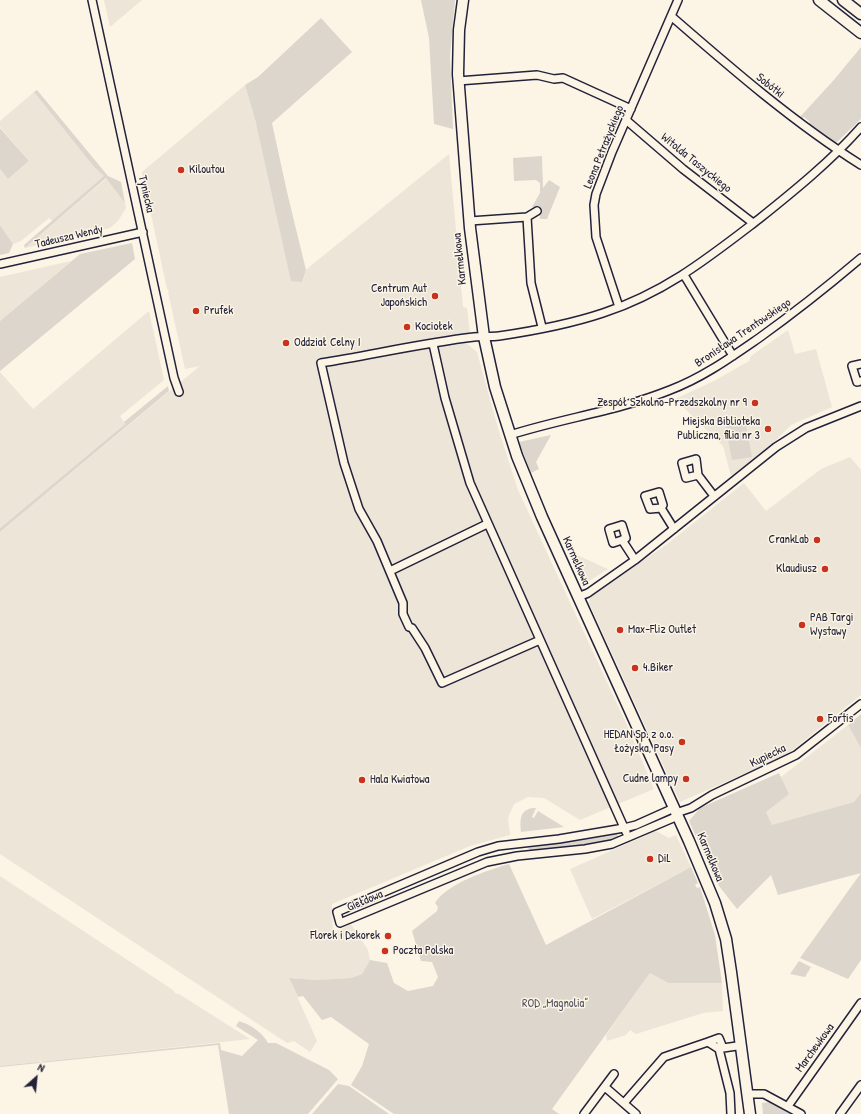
<!DOCTYPE html>
<html>
<head>
<meta charset="utf-8">
<style>
  body { margin:0 }
  #map { position:relative; width:861px; height:1114px; overflow:hidden; background:#fcf5e5; font-family:"Patrick Hand",sans-serif }
  canvas { display:block }
  .north { position:absolute; left:16px; top:1058px; width:40px; height:40px; -webkit-text-stroke:3px #fcf5e5; paint-order:stroke; rotate:27deg; font-size:11px; font-weight:700; line-height:16px; text-align:center; color:#22223b }
  .north::after { content:''; display:block; margin:auto; width:14px; height:18px; background:#22223b; clip-path:polygon(50% 0,100% 100%,50% 72%,0 100%) }
</style>
</head>
<body>
<div id="map">
<canvas width="861" height="1114"></canvas>
<div class="north">N</div>
</div>
<script>
const c = document.querySelector('canvas').getContext('2d');
c.lineJoin = 'round';
function fill(path, color) { c.fillStyle = color; c.fill(path, 'evenodd'); }
function strokePath(path, color, width, dash) { c.strokeStyle = color; c.lineWidth = width; c.lineCap = dash ? 'butt' : 'round'; c.setLineDash(dash || []); c.stroke(path); }
function write(font, color, halo, rows, align = 'center') {
  c.font = font + ' "Patrick Hand",sans-serif'; c.lineWidth = 3; c.setLineDash([]); c.textBaseline = 'middle'; c.strokeStyle = halo; c.fillStyle = color; for (const [text, x, y, turn = 0] of rows) {
    c.save(); c.translate(x, y); c.rotate((+turn || 0) * Math.PI / 180); c.textAlign = isNaN(turn) ? turn : align; if (halo) c.strokeText(text, 0, 0); c.fillText(text, 0, 0); c.restore();
  }
}
fill(new Path2D(`
  M 104,0 L 142,0 L 110,27 Z
  M 245,85 L 302,282 L 306,270 L 313,264 L 449,154 L 463,307 L 467,308 L 470,334 L 463,336 L 465,342 L 477,352 L 498,428 L 518,490 L 630,732 L 654,789 L 580,820 L 544,798 L 528,797 L 514,804 L 508,818 L 510,835 L 470,846 L 332,904 L 333,932 L 340,930 L 351,924 L 368,950 L 370,960 L 362,974 L 351,978 L 316,980 L 289,978 L 317,1041 L 310,1052 L 294,1041 L 287,1043 L 0,854 L 0,532 L 200,366 L 185,369 L 168,292 L 169,291 L 167,289 L 142,172 Z
  M 34,92 L 94,167 L 105,176 L 53,221 L 49,218 L 21,241 L 13,244 L 0,225 L 0,169 L 8,179 L 29,161 L 0,127 L 0,121 Z
  M 107,178 L 125,203 L 126,208 L 118,221 L 110,228 L 25,248 Z
  M 71,261 L 12,311 L 0,321 L 0,277 Z
  M 149,311 L 164,380 L 120,416 L 125,424 L 0,528 L 0,372 L 33,409 Z
  M 788,330 L 795,354 L 816,349 L 832,407 L 791,425 L 774,442 L 731,476 L 723,446 L 675,399 L 714,381 L 749,361 L 751,356 Z
  M 850,457 L 861,470 L 861,695 L 785,756 L 680,802 L 589,603 L 590,597 L 666,545 L 744,483 L 766,511 L 821,469 Z
  M 577,555 L 603,567 L 608,569 L 584,584 L 573,557 Z
  M 848,725 L 861,748 L 861,793 L 854,802 L 772,826 L 766,812 L 788,794 L 781,777 Z
  M 656,831 L 669,838 L 676,835 L 691,867 L 592,919 L 570,869 Z
  M 0,876 L 173,990 L 176,994 L 179,994 L 250,1039 L 0,1066 Z
  M 650,973 L 668,983 L 722,983 L 723,1011 L 703,1013 L 636,1034 L 630,1030 L 626,1035 L 607,1041 L 606,1035 Z`), '#ece5d8');
fill(new Path2D(`
  M 421,0 L 455,0 L 450,56 L 453,129 L 434,124 L 429,38 Z
  M 321,18 L 352,52 L 272,123 L 287,192 L 306,270 L 302,282 L 291,281 L 256,123 L 245,85 L 258,77 Z
  M 861,47 L 861,119 L 836,143 L 808,124 L 810,122 L 804,117 L 801,120 L 799,118 L 833,81 Z
  M 37,90 L 108,176 L 121,182 L 125,203 L 106,178 L 25,248 L 24,245 L 104,176 L 94,167 L 34,92 Z
  M 0,128 L 29,161 L 8,179 L 0,169 Z
  M 542,156 L 543,188 L 549,180 L 560,187 L 547,219 L 540,219 L 539,207 L 532,207 L 540,193 L 540,183 L 536,180 L 514,181 L 513,158 Z
  M 0,225 L 13,244 L 9,253 L 0,255 Z
  M 132,243 L 135,259 L 0,371 L 0,321 L 80,254 Z
  M 168,386 L 169,391 L 0,532 L 0,528 L 125,424 L 124,422 Z
  M 745,421 L 752,457 L 732,460 L 725,424 Z
  M 551,435 L 536,462 L 539,469 L 531,473 L 519,442 Z
  M 861,714 L 861,748 L 848,725 Z
  M 779,773 L 789,794 L 766,812 L 772,825 L 854,802 L 861,793 L 861,960 L 848,979 L 800,958 L 861,873 L 778,895 L 771,875 L 737,909 L 719,886 L 689,821 L 700,808 Z
  M 534,808 L 536,808 L 532,817 L 534,818 L 538,811 L 564,827 L 521,832 C 520,821 519,809 534,808 Z
  M 616,833 L 618,836 L 616,838 L 590,845 L 531,851 L 528,848 Z
  M 509,864 L 546,945 L 691,867 L 698,883 L 695,885 L 697,888 L 700,887 L 715,935 L 722,983 L 668,983 L 650,973 L 552,1109 L 559,1114 L 394,1114 L 351,1085 L 362,1066 L 369,1044 L 331,1017 L 322,1020 L 303,996 L 298,997 L 289,978 L 316,980 L 351,978 L 362,974 L 370,960 L 387,963 L 394,983 L 408,991 L 433,986 L 438,977 L 432,962 L 421,961 L 412,931 L 437,911 L 438,907 L 435,903 C 448,883 486,871 509,864 Z
  M 799,961 L 811,967 L 805,977 L 790,974 Z
  M 239,1021 C 251,1025 262,1032 268,1043 L 276,1043 L 329,1070 L 338,1079 L 308,1114 L 229,1114 L 218,1045 L 0,1067 L 0,1066 L 220,1043 L 221,1050 L 242,1056 L 258,1040 L 236,1026 Z
  M 338,1084 L 349,1086 L 389,1114 L 312,1114 Z
  M 770,1102 L 793,1114 L 763,1114 L 762,1103 Z`), '#dcd6cc');
const street = new Path2D(`
  M 92,0 L 174,378 L 179,392
  M 671,16 C 732,69 793,122 861,165
  M 458,81 L 537,75 L 554,79 L 563,78 L 631,109
  M 626,120 L 683,169 L 753,223
  M 527,217 L 537,211
  M 470,221 L 527,217 L 531,283 L 542,327
  M 0,264 L 143,232
  M 684,275 L 733,356
  M 619,307 L 596,237 L 594,205 L 596,194 L 612,152 L 678,0
  M 433,344 L 445,398 L 470,483 L 626,832
  M 861,364 L 852,366 L 857,382 L 861,381
  M 510,435 C 563,418 618,411 670,390 C 702,378 730,358 759,338 C 794,313 828,286 861,258
  M 698,475 L 686,478 L 682,463 L 696,459 L 698,475 L 714,496
  M 661,508 L 650,509 L 645,496 L 659,492 L 663,505 L 661,508 L 674,529
  M 622,540 L 613,543 L 609,529 L 622,525 L 626,538 L 622,540 L 635,560
  M 390,571 L 487,524
  M 578,597 L 588,593 L 635,560 L 776,447 L 806,428 L 861,406
  M 540,640 L 442,683 L 425,648 L 412,628 L 409,627 L 403,614 L 403,603 L 377,541 L 359,509 L 344,463 L 321,363 C 371,355 423,343 474,337 C 482,336 491,337 499,336 C 533,331 570,324 603,313 C 666,292 708,258 759,219 C 794,191 831,161 861,127
  M 674,808 L 636,825 L 624,828 L 559,839 L 498,846 L 478,852 L 337,912 L 340,923 L 487,862 L 517,856 L 585,849 L 612,844 L 678,816
  M 676,813 L 691,808 L 712,795 L 796,755 L 861,704
  M 708,1042 L 719,1038 L 723,1048 L 719,1049
  M 723,1048 L 737,1046
  M 719,1049 L 730,1093 L 731,1114
  M 605,1087 L 636,1114
  M 747,1094 L 764,1094 L 801,1114
  M 624,1103 L 664,1057 L 708,1042 L 719,1049
  M 788,1106 L 861,1003
  M 584,1114 L 614,1074
  M 840,1114 L 861,1085`);
const secondary = new Path2D(`
  M 463,0 L 459,30 L 458,74 L 470,228 L 484,337 L 495,387 L 517,456 L 542,517 L 689,841 L 715,903 L 726,939 L 731,972 L 750,1114
  M 819,0 L 861,33
  M 843,0 L 861,14`);
strokePath(street, '#22223b', 10);
strokePath(secondary, '#22223b', 13);
strokePath(street, '#fcf5e5', 7);
strokePath(secondary, '#fcf5e5', 10);
for (const [x, y, r, color] of [
  [181,170,4,"#c8321e"],
  [435,296,4,"#c8321e"],
  [196,311,4,"#c8321e"],
  [407,327,4,"#c8321e"],
  [286,343,4,"#c8321e"],
  [755,403,4,"#c8321e"],
  [768,429,4,"#c8321e"],
  [817,540,4,"#c8321e"],
  [825,569,4,"#c8321e"],
  [802,625,4,"#c8321e"],
  [620,630,4,"#c8321e"],
  [635,668,4,"#c8321e"],
  [820,719,4,"#c8321e"],
  [682,742,4,"#c8321e"],
  [686,779,4,"#c8321e"],
  [362,780,4,"#c8321e"],
  [650,859,4,"#c8321e"],
  [388,936,4,"#c8321e"],
  [385,951,4,"#c8321e"]
]) { const dot = new Path2D(); dot.arc(x, y, r, 0, 2 * Math.PI); c.fillStyle = color; c.fill(dot); strokePath(dot, '#fcf5e5', 1.5); }
write('12px', '#22223b', '#fcf5e5', [
  ["Sobótki",770,86,39],
  ["Leona Petrażyckiego",604,147,-68],
  ["Witolda Taszyckiego",696,163,39],
  ["Tyniecka",146,194,77],
  ["Tadeusza Wendy",69,237,-13],
  ["Karmelkowa",460,259,-96],
  ["Bronisława Trentowskiego",743,333,-34],
  ["Karmelkowa",576,561,66],
  ["Kupiecka",768,756,-26],
  ["Karmelkowa",710,857,67],
  ["Giełdowa",365,901,-23],
  ["Marchewkowa",815,1048,-54]
]);
write('12px', '#22223b', '#fcf5e5', [
  ["Kiloutou",189,170],
  ["Centrum Aut",427,289,"right"],
  ["Japońskich",427,303,"right"],
  ["Prufek",204,311],
  ["Kociołek",415,327],
  ["Oddział Celny I",294,343],
  ["Zespół Szkolno-Przedszkolny nr 9",747,403,"right"],
  ["Miejska Biblioteka",760,422,"right"],
  ["Publiczna, filia nr 3",760,436,"right"],
  ["CrankLab",809,540,"right"],
  ["Klaudiusz",817,569,"right"],
  ["PAB Targi",810,618],
  ["Wystawy",810,632],
  ["Max-Fliz Outlet",628,630],
  ["4.Biker",643,668],
  ["Fortis",828,719],
  ["HEDAN Sp. z o.o.",674,735,"right"],
  ["Łożyska, Pasy",674,749,"right"],
  ["Cudne lampy",678,779,"right"],
  ["Hala Kwiatowa",370,780],
  ["DiL",658,859],
  ["Florek i Dekorek",380,936,"right"],
  ["Poczta Polska",393,951]
], 'left');
write('12px', '#504f5f', '#fcf5e5', [
  ["ROD „Magnolia”",555,1004]
]);
</script>
</body>
</html>
